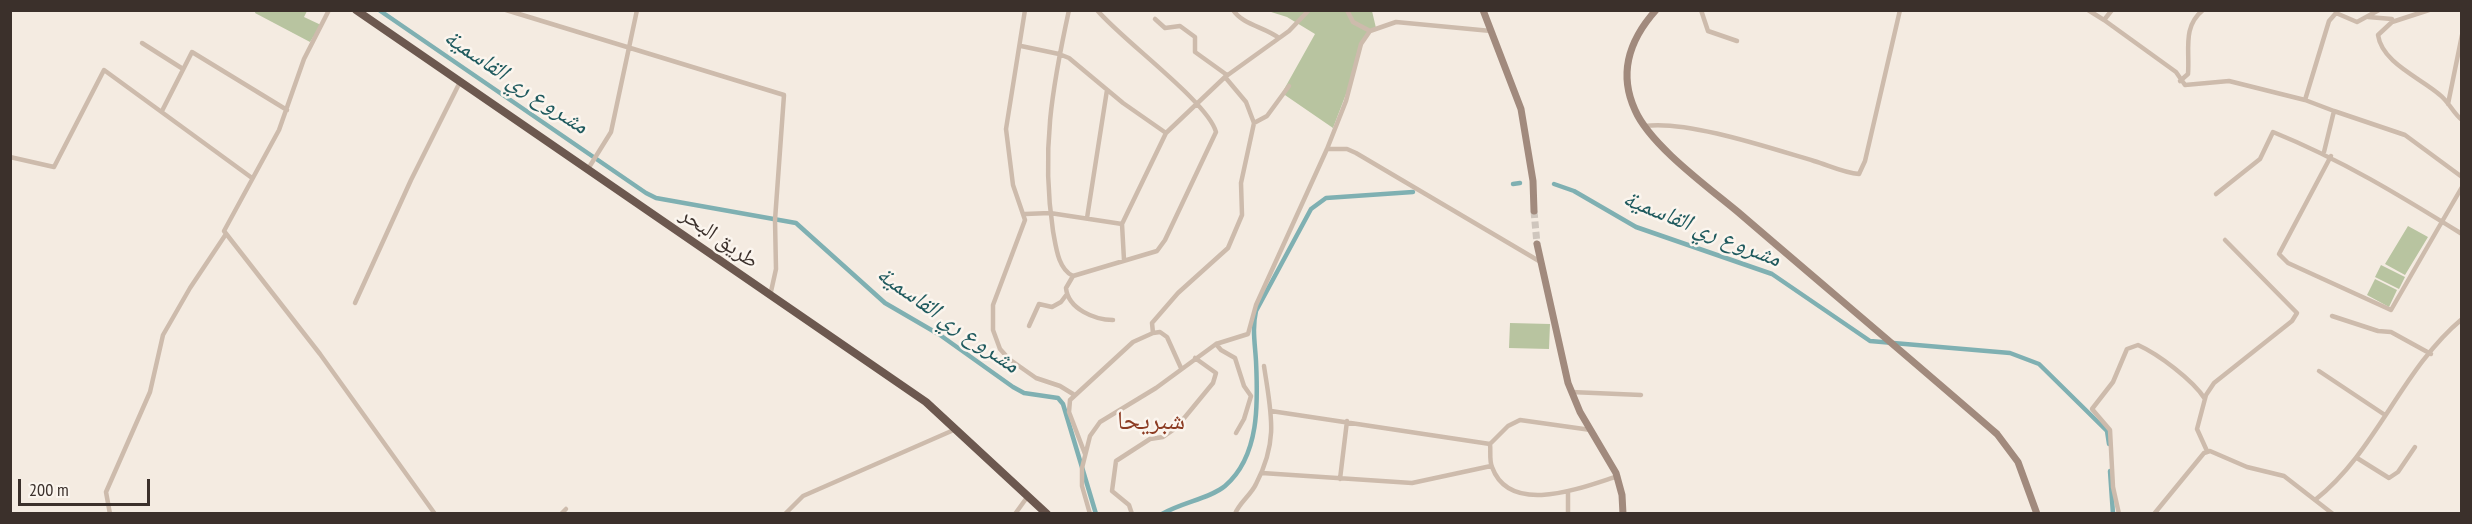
<!DOCTYPE html>
<html>
<head>
<meta charset="utf-8">
<style>
  body { margin:0 }
  #map { position:relative; width:2472px; height:524px; overflow:hidden; background:#f4ebe1; font-family:"PT Sans Narrow",sans-serif }
  canvas { display:block }
  .frame { position:absolute; inset:0; border:12px solid #3b302b; pointer-events:none }
  .scale { position:absolute; left:18px; top:479px; width:132px; height:27px; box-sizing:border-box; border:3px solid #3b302b; border-top:0; padding-left:8px; font-size:18px; line-height:21px; white-space:nowrap; color:#3b302b; -webkit-text-stroke:4px #fbf5ee; paint-order:stroke }
</style>
</head>
<body>
<div id="map">
<canvas width="2472" height="524"></canvas>
<div class="frame"></div>
<div class="scale">200 m</div>
</div>
<script>
const c = document.querySelector('canvas').getContext('2d');
c.lineJoin = 'round';
function fill(path, color) { c.fillStyle = color; c.fill(path, 'evenodd'); }
function strokePath(path, color, width, dash) { c.strokeStyle = color; c.lineWidth = width; c.lineCap = dash ? 'butt' : 'round'; c.setLineDash(dash || []); c.stroke(path); }
function write(font, color, halo, rows, align = 'center') {
  c.font = font + ' "PT Sans Narrow","Noto Naskh Arabic",sans-serif'; c.lineWidth = 5; c.setLineDash([]); c.textBaseline = 'middle'; c.strokeStyle = halo; c.fillStyle = color; for (const [text, x, y, turn = 0] of rows) {
    c.save(); c.translate(x, y); c.rotate((+turn || 0) * Math.PI / 180); c.textAlign = isNaN(turn) ? turn : align; if (halo) c.strokeText(text, 0, 0); c.fillText(text, 0, 0); c.restore();
  }
}
fill(new Path2D(`
  M 256,10 L 307,11 L 304,17 L 321,25 L 310,42 L 255,13 Z
  M 1268,11 L 1372,11 L 1376,28 L 1365,37 L 1351,81 L 1333,128 L 1282,93 L 1315,34 L 1287,17 Z
  M 2408,226 L 2428,237 L 2405,275 L 2385,264 Z
  M 2381,265 L 2405,277 L 2399,289 L 2375,277 Z
  M 2375,279 L 2397,290 L 2389,307 L 2367,295 Z
  M 1510,323 L 1550,324 L 1549,349 L 1509,348 Z`), '#b8c4a0');
strokePath(new Path2D(`
  M 379,10 L 646,193 L 656,198 L 796,223 L 885,303 L 940,335 L 1013,387 L 1024,393 L 1058,398 L 1063,404 L 1096,514
  M 1513,184 L 1520,183
  M 1554,184 L 1574,191 L 1636,227 L 1772,274 L 1870,341 L 2010,353 L 2039,364 L 2107,431 L 2109,444
  M 2110,471 L 2113,514
  M 1162,514 C 1180,503 1211,498 1225,486 C 1260,456 1258,402 1256,361 C 1255,344 1252,328 1256,311 L 1311,209 L 1326,198 L 1413,192`), '#7fb0b2', 4.5);
strokePath(new Path2D(`
  M 1534,211 L 1537,244`), '#cfc6bd', 7, [7, 3.5]);
strokePath(new Path2D(`
  M 329,10 L 304,59 L 279,130 L 224,231 L 320,354 L 435,514
  M 506,10 L 784,95 L 775,220 L 776,269 L 770,296
  M 1025,10 L 1006,129 L 1013,185 L 1025,220 L 993,305 L 993,330 L 1000,349 L 1009,359 L 1036,378 L 1060,386 L 1073,394
  M 1069,10 C 1052,88 1041,151 1053,231 C 1056,247 1058,269 1073,276 L 1157,251 L 1165,240 L 1216,132 C 1208,102 1122,40 1097,10
  M 1233,10 C 1243,25 1265,27 1279,38
  M 1347,10 L 1353,22 L 1370,31
  M 1701,10 L 1708,31 L 1737,41
  M 2088,10 L 2104,20 L 2112,10
  M 2368,17 L 2392,19 L 2392,22 L 2378,35 C 2382,63 2421,78 2440,95 C 2449,102 2453,113 2462,120
  M 1155,19 L 1165,28 L 1180,26 L 1195,37 L 1195,52 L 1227,75
  M 2104,20 L 2176,72 L 2185,85 L 2229,81 L 2305,100
  M 2392,22 L 2429,10
  M 142,43 L 183,69
  M 1021,46 L 1059,54 L 1069,58 L 1123,103 L 1166,133
  M 2180,81 L 2188,74 C 2190,50 2182,27 2203,10
  M 2448,104 L 2462,35
  M 162,111 L 192,52 L 287,110
  M 2334,111 L 2405,135 L 2462,177
  M 1254,123 L 1267,116 L 1289,86
  M 1645,126 C 1687,120 1770,148 1814,161 C 1828,165 1844,173 1859,174 L 1865,161 L 1900,10
  M 1327,149 L 1347,149 L 1356,153 L 1539,261
  M 2324,152 L 2334,111 L 2305,100 L 2329,21 L 2336,13 L 2357,22 L 2379,10
  M 2331,156 L 2279,254 L 2288,263 L 2391,310 L 2462,187
  M 10,157 L 54,167 L 104,70 L 252,178
  M 588,169 L 611,132 L 637,10
  M 2216,194 L 2260,159 L 2273,132 C 2342,160 2399,195 2462,234
  M 1025,214 L 1050,213 L 1122,224
  M 1087,218 L 1107,90
  M 1124,260 L 1122,224 L 1166,133 L 1225,77 L 1289,31 L 1309,10
  M 1073,276 L 1066,288 C 1068,309 1095,320 1113,320
  M 355,303 L 411,180 L 460,82
  M 2332,316 L 2378,331 L 2391,332 L 2431,354
  M 1029,326 L 1039,304 L 1052,307 L 1061,302 L 1067,294
  M 1216,344 L 1221,350 L 1235,358 L 1244,386 L 1251,396 L 1244,419 L 1236,433
  M 1181,368 L 1167,337 L 1160,332 L 1153,333 L 1152,323 L 1178,293 L 1228,248 L 1242,215 L 1241,183 L 1254,123 L 1246,102 L 1225,77
  M 2319,371 L 2385,415
  M 1571,392 L 1641,395
  M 1271,411 L 1490,444
  M 1591,430 L 1520,420 L 1508,426 L 1490,444 C 1491,451 1489,460 1492,467 C 1510,517 1583,487 1618,476
  M 2207,451 L 2197,429 L 2206,395 L 2214,383 L 2292,321 L 2297,313 L 2225,240
  M 1085,454 L 1069,412 L 1070,400 L 1133,342 L 1153,333
  M 2357,458 L 2389,478 L 2398,472 L 2415,447
  M 1262,473 L 1412,483 L 1491,466
  M 1340,479 L 1347,421
  M 1568,492 L 1568,514
  M 2315,500 C 2377,451 2401,370 2462,319
  M 110,514 L 106,492 L 150,392 L 163,335 L 190,288 L 226,234
  M 561,514 L 566,509
  M 785,514 L 803,496 L 956,429
  M 1015,514 L 1028,496
  M 1090,514 L 1082,486 L 1082,468 L 1090,436 L 1100,422 L 1156,388 L 1216,344 L 1248,334 L 1256,305 L 1327,149 L 1346,101 L 1361,44 L 1370,31 L 1396,22 L 1491,31
  M 1132,514 L 1129,505 L 1112,491 L 1116,461 L 1150,439 L 1163,437 L 1176,428 L 1213,383 L 1216,373 L 1195,358
  M 1235,514 C 1239,503 1251,495 1256,484 C 1279,440 1271,413 1264,366
  M 2119,514 L 2113,487 L 2110,430 L 2092,409 L 2113,382 L 2127,349 L 2138,345 C 2158,354 2193,380 2205,399
  M 2154,514 L 2204,453 L 2210,451 L 2247,467 L 2284,476 L 2333,514`), '#cdbbac', 4.5);
strokePath(new Path2D(`
  M 1483,10 L 1521,109 L 1533,181 L 1534,211
  M 1656,10 C 1630,39 1618,73 1635,110 C 1650,145 1708,187 1738,212 C 1824,286 1911,359 1997,434 L 2018,462 L 2037,514
  M 1537,244 L 1568,383 L 1580,412 L 1616,473 L 1622,495 L 1623,514`), '#a18a7d', 7);
strokePath(new Path2D(`
  M 356,10 L 926,402 L 1047,514`), '#6c584f', 8);
write('22px', '#3b302b', '#fbf5ee', [
  ["طريق البحر",719,238,35]
]);
write('italic 24px', '#1f5a5e', '#fbf5ee', [
  ["مشروع ري القاسمية",516,82,34],
  ["مشروع ري القاسمية",1702,229,22],
  ["مشروع ري القاسمية",948,320,35]
]);
write('26px', '#8c3b22', '#fbf5ee', [
  ["شبريحا",1151,422]
]);
</script>
</body>
</html>
